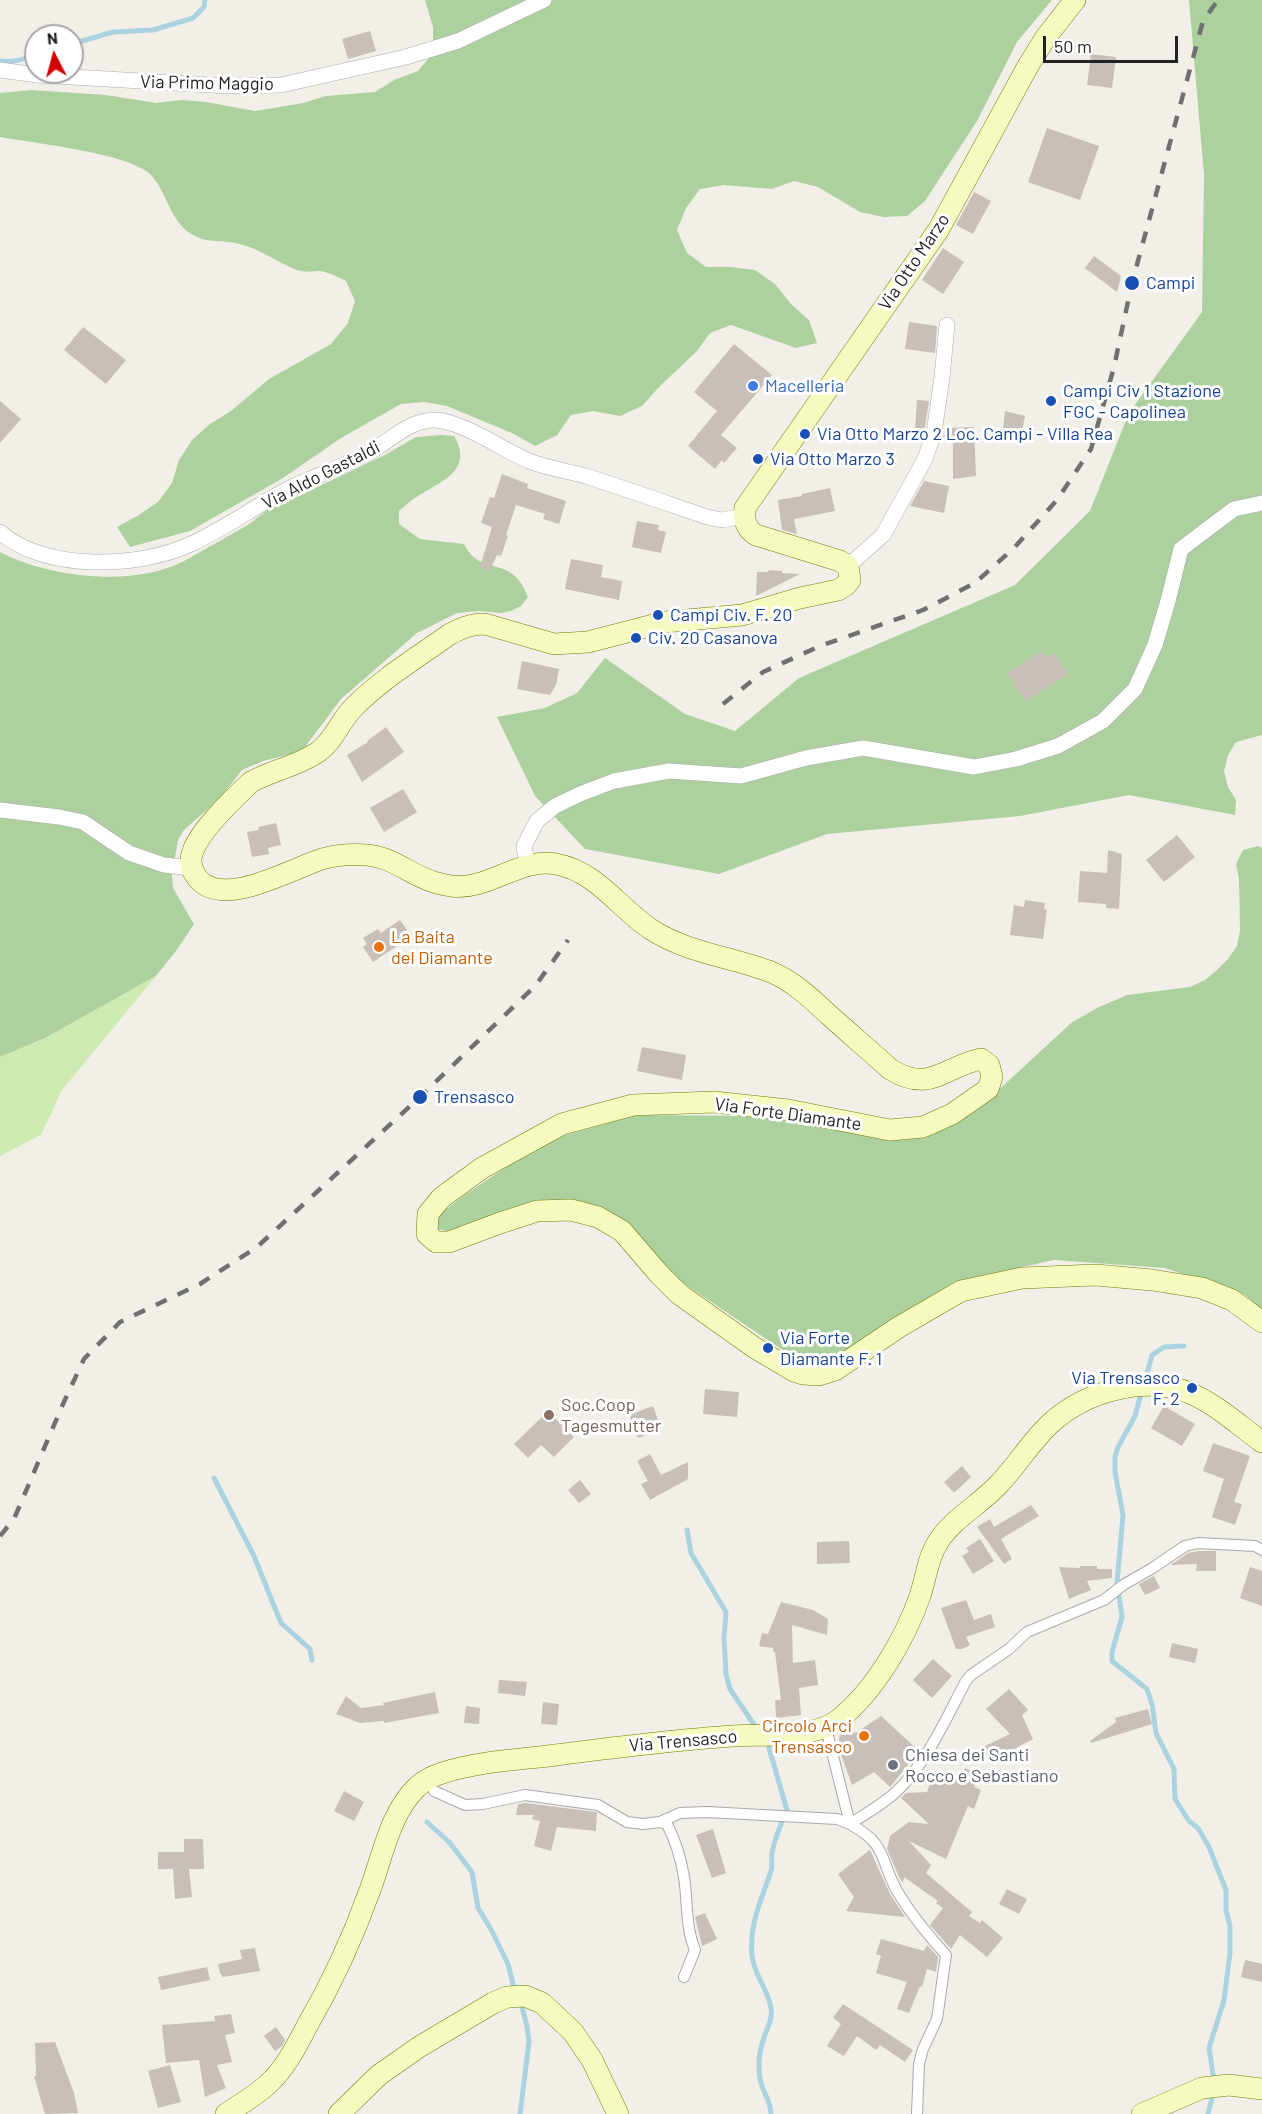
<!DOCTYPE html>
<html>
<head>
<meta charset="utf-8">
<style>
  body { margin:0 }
  #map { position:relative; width:1262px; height:2114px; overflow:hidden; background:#f2efe9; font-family:Barlow,sans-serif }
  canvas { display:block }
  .north { position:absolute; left:24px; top:24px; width:60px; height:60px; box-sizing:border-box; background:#fff; border:2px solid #a7a7a7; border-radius:50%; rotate:354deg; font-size:16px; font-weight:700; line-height:24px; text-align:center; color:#222 }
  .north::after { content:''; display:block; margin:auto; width:21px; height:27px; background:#d40000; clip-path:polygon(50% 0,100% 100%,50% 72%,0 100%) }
  .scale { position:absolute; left:1043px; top:36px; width:135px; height:27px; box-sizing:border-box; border:3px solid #222; border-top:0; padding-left:8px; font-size:18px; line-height:21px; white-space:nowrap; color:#222; -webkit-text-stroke:4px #fff; paint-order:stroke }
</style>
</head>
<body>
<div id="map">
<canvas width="1262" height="2114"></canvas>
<div class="north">N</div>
<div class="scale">50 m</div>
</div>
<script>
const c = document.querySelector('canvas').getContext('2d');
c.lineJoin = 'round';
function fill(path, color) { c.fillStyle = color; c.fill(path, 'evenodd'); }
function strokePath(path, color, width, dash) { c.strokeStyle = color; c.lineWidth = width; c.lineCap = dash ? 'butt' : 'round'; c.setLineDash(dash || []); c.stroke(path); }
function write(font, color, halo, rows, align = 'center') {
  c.font = font + ' Barlow,sans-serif'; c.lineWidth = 6; c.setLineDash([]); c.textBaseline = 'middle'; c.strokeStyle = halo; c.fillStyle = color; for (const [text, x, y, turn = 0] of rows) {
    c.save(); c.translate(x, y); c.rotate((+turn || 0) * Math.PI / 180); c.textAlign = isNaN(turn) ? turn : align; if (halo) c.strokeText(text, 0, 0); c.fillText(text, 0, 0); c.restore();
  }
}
fill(new Path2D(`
  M 156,976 L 62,1090 L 41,1135 L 0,1156 L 0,1057 L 45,1038 Z`), '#cdebb0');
fill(new Path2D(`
  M 425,0 L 1052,0 L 1017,42 L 977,121 L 925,201 L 907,216 L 884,217 L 860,212 L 818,187 L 794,181 L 772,189 L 724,185 L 700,189 L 686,208 L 677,230 L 687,253 L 706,267 L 730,267 L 755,270 L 775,284 L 791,304 L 809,320 L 817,343 L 796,348 L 731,325 L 710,333 L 697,351 L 659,387 L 642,406 L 620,416 L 593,411 L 571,415 L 557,435 L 535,446 L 514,434 L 447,406 L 424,402 L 401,404 L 341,438 L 283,478 L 190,531 L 130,547 L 117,527 L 139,515 L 158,502 L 172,483 L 179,460 L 192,440 L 210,424 L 231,411 L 269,379 L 331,344 L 348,323 L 355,301 L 346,281 C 338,277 328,272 320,271 C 313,271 304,273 297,270 C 276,262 258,247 235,243 C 219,240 205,243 191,234 C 169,220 167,191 150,174 C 128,153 32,143 0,137 L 0,93 L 31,90 L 106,95 L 156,103 L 181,100 L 206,102 L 255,111 L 303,103 L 326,96 L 375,92 L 394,80 L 418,71 L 433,53 L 433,27 Z
  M 1189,0 L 1262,0 L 1262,735 L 1236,742 L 1228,755 L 1224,771 L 1228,787 L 1236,800 L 1235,815 L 1129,795 L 1020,816 L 827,834 L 719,874 L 585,849 L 535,796 L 497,717 L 545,708 L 577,693 L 605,658 L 685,714 L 735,731 L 799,678 L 1015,585 L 1090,511 L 1129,413 L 1202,312 L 1204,175 Z
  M 441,435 L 454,436 C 474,470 442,481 418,496 C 411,500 405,506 399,511 L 399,524 L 420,539 L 464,544 C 481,579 512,552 528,597 L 521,606 L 511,611 L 501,613 L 479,611 L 457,613 L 417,633 L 341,699 L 305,747 L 295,753 L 263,761 L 242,770 L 220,798 L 184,830 L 178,840 L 172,875 L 173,888 L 194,924 L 176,951 L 156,976 L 45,1038 L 0,1057 L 0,552 C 50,578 135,588 186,560 C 206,549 226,537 246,526 C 256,520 265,510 276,505 C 288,499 298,498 309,491 L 385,455 L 416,437 Z
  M 1258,846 L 1262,848 L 1262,1310 L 1245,1295 L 1165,1268 L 1054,1260 L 954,1282 L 829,1361 L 805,1365 L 662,1269 L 614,1214 L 567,1199 L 506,1211 L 449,1232 L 435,1228 L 440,1214 L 466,1194 L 545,1141 L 636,1115 L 768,1116 L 937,1131 L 1003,1086 L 1071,1023 L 1097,1008 L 1127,995 L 1190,987 L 1205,980 L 1217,970 L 1228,959 L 1237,946 L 1240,931 L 1239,879 L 1236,864 L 1243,850 Z`), '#add19e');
strokePath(new Path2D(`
  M 72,44 L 113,32 L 153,30 L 193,18 L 204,7 L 205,0
  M 0,61 C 14,63 23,59 36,54
  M 1145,1381 L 1152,1355 L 1164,1347 L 1184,1346
  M 1142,1390 L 1135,1416 L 1118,1447 L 1115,1457 L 1115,1472 L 1123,1515 L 1117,1583 L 1122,1617 L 1112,1652 L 1112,1661 L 1147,1689 L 1152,1704 L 1156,1733 L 1174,1769 L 1175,1799 L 1189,1821 L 1198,1828 L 1209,1847 L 1226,1890 L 1226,1910 L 1230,1926 L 1230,1953 L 1224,2000 L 1209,2048 L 1214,2081
  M 214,1478 L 254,1556 L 281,1623 L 310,1649 L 312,1660
  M 687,1530 L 691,1553 L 726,1612 L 724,1638 L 726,1674 L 730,1689 L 757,1729
  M 767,1741 L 787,1810 C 781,1823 775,1838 772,1853 C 771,1859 773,1866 771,1871 C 761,1902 749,1923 752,1956 C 754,1975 768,1989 771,2008 C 773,2020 767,2027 764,2038 C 759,2051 758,2066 760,2079 C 762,2091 771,2101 771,2114
  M 427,1822 L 450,1843 L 472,1872 L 478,1908 L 492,1931 L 508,1964 L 515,1992
  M 520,2000 L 527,2026 L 529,2042 L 520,2114
  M 1208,2114 L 1214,2090`), '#aad3df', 5);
fill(new Path2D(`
  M 370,31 L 376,51 L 348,59 L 342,39 Z
  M 1091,54 L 1116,57 L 1112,88 L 1087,85 Z
  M 1047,128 L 1099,146 L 1080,200 L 1028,182 Z
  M 974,192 L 991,201 L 973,234 L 956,225 Z
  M 943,248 L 964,262 L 943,294 L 922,280 Z
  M 1094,256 L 1121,276 L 1117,292 L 1085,268 Z
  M 909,322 L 937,326 L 935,353 L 905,349 Z
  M 83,327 L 126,360 L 106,384 L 64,350 Z
  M 734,344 L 772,375 L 721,435 L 737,448 L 724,463 L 722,460 L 715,469 L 688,446 L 717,411 L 694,392 Z
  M 917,400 L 929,401 L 924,433 L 915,431 Z
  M 0,401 L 21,419 L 0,443 Z
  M 1005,411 L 1025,416 L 1020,440 L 1002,438 Z
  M 974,427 L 976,476 L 953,479 L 953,440 L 943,438 L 945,428 Z
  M 502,474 L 528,484 L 527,488 L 566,501 L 559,524 L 543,519 L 545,514 L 516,505 L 506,535 L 508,536 L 501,556 L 497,555 L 490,571 L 480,567 L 492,527 L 481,523 L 490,497 L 494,498 Z
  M 924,481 L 949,486 L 944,513 L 910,506 Z
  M 830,488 L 835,511 L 794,519 L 797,534 L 782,530 L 778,500 L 802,496 L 802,494 Z
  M 637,521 L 659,525 L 658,530 L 666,532 L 661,553 L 632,547 Z
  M 571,559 L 603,565 L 601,577 L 622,581 L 619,600 L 565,589 Z
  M 769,570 L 782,571 L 782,573 L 800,574 L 756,596 L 757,572 L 768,572 Z
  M 1042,651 L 1047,657 L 1054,652 L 1068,674 L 1026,702 L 1007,673 Z
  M 522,661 L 559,669 L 556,685 L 550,695 L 517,689 Z
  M 386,727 L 404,752 L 362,782 L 347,755 L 368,742 L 367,741 Z
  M 403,789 L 417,812 L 384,832 L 370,808 Z
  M 276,823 L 281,845 L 268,848 L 269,854 L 252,857 L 247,832 L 259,830 L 258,827 Z
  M 1177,835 L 1195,857 L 1164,882 L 1146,860 Z
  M 1108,850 L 1122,854 L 1119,909 L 1106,908 L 1106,904 L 1078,902 L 1080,871 L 1107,873 Z
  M 1025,900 L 1045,903 L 1044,909 L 1047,910 L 1043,939 L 1010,935 L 1014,905 L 1024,907 Z
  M 400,920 L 407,930 L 397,946 L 373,962 L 363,947 L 367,944 L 363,938 L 378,929 L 381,933 Z
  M 642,1047 L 686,1055 L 682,1080 L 637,1071 Z
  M 705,1389 L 739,1392 L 737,1417 L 703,1414 Z
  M 653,1406 L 661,1429 L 638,1438 L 629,1415 Z
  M 1164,1406 L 1195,1424 L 1182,1446 L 1151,1428 Z
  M 548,1411 L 574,1437 L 554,1457 L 541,1445 L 528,1458 L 514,1444 Z
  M 1213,1443 L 1250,1456 L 1234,1502 L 1242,1504 L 1235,1525 L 1212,1517 L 1224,1479 L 1203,1471 Z
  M 650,1454 L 661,1475 L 688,1462 L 688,1479 L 650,1500 L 641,1484 L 648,1481 L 637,1461 Z
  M 962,1466 L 971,1477 L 954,1493 L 944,1482 Z
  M 580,1480 L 591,1494 L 579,1503 L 568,1490 Z
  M 1031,1505 L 1039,1516 L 1001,1539 L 1012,1559 L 1004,1564 L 977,1527 L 990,1519 L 994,1527 Z
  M 980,1539 L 994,1561 L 973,1574 L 962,1556 L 969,1552 L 966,1548 Z
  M 849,1541 L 850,1563 L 817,1564 L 817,1542 Z
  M 1199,1551 L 1216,1551 L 1216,1571 L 1196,1571 L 1197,1564 L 1171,1565 L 1188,1553 Z
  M 1080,1566 L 1097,1566 L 1097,1569 L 1112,1569 L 1112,1578 L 1087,1581 L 1091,1590 L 1069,1599 L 1059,1567 L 1080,1568 Z
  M 1250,1567 L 1262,1571 L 1262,1606 L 1240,1598 Z
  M 1154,1576 L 1160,1588 L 1145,1595 L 1139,1584 Z
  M 966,1600 L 974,1620 L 991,1614 L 995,1627 L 966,1637 L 970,1645 L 962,1649 L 956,1649 L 941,1608 Z
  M 781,1602 L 813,1610 L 828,1619 L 827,1635 L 792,1625 L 793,1663 L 815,1660 L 818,1685 L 799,1688 L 801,1715 L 776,1718 L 775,1700 L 781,1700 L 775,1652 L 773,1652 L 773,1648 L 759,1646 L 762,1633 L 768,1634 Z
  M 1172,1643 L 1198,1649 L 1195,1663 L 1169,1657 Z
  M 933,1659 L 952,1676 L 932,1698 L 913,1680 Z
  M 499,1680 L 527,1682 L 525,1696 L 498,1693 Z
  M 1009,1689 L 1028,1710 L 1022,1715 L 1033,1739 L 990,1762 L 983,1747 L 1010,1734 L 986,1709 Z
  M 435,1692 L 439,1713 L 384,1723 L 384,1721 L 360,1723 L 336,1714 L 346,1696 L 361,1708 L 384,1705 L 383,1703 Z
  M 543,1702 L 559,1704 L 557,1725 L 541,1724 Z
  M 466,1706 L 480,1708 L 479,1724 L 464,1723 Z
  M 1148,1709 L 1152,1724 L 1091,1743 L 1090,1741 L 1116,1722 L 1115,1718 Z
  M 881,1716 L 919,1751 L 890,1787 L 874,1772 L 852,1785 L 838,1746 L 840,1733 L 848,1728 L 856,1733 Z
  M 965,1768 L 981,1776 L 974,1787 L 981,1790 L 974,1809 L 968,1806 L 946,1859 L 909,1841 L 931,1865 L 926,1873 L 972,1912 L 969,1916 L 980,1923 L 982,1920 L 1003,1938 L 987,1957 L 960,1935 L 951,1949 L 930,1925 L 943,1908 L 936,1903 L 938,1901 L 904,1877 L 903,1882 L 900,1879 L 887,1849 L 890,1836 L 909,1822 L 929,1824 L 901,1798 L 906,1793 L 927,1792 L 935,1771 L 957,1780 Z
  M 344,1791 L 364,1802 L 354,1821 L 334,1811 Z
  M 525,1803 L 596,1812 L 597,1813 L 596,1831 L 557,1827 L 551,1851 L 534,1846 L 540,1821 L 532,1819 L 534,1815 L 516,1815 L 518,1804 Z
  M 713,1829 L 726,1873 L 712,1878 L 696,1835 Z
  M 184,1839 L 203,1839 L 204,1869 L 189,1869 L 192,1897 L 175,1899 L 173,1869 L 158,1869 L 158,1852 L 184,1852 Z
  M 870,1850 L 890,1894 L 905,1917 L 846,1911 L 854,1897 L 838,1874 Z
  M 1007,1889 L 1027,1899 L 1019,1914 L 999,1904 Z
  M 705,1913 L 717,1939 L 702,1946 L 695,1917 Z
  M 881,1939 L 924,1951 L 927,1945 L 938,1957 L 936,1972 L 927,1969 L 922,1987 L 920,1986 L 909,2013 L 897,2009 L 907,1982 L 876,1973 L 881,1956 L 876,1954 Z
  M 255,1948 L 260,1971 L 223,1977 L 220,1973 L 218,1964 L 242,1959 L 240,1950 Z
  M 1245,1960 L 1262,1964 L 1262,1982 L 1241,1977 Z
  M 207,1967 L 210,1980 L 161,1990 L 158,1977 Z
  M 843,2004 L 913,2050 L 905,2062 L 880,2045 L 876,2050 L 857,2036 L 844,2056 L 827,2046 L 841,2024 L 833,2018 Z
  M 231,2014 L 235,2033 L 225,2035 L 232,2062 L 217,2065 L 226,2088 L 205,2097 L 199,2060 L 166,2063 L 162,2025 L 215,2021 L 214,2016 Z
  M 276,2027 L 285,2040 L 282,2046 L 275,2051 L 264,2036 Z
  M 55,2042 L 74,2093 L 78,2113 L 45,2114 L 34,2076 L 36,2076 L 35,2043 Z
  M 170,2065 L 181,2102 L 158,2108 L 148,2071 Z`), '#c7bfb8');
const pedestrian = new Path2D(`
  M 826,1728 L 850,1824 C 888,1845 879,1858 897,1891 C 912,1916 926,1933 946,1955 L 937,2019 L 923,2049 L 919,2064 L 917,2114
  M 434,1791 L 465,1805 L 483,1804 L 525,1795 L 598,1805 L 627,1822 L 643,1824 L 660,1822 L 680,1813 L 707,1812 L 837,1819 L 850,1824 C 865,1814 882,1805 896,1792 C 927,1763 946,1718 966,1681 L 971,1675 L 1009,1649 L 1027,1632 L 1104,1600 L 1123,1585 L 1151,1569 L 1185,1546 L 1198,1543 L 1255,1546 L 1262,1550
  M 660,1822 L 667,1824 C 676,1842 681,1858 684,1877 C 688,1902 685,1926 695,1950 L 684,1977`);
const minor = new Path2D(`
  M 0,70 L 37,75 L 228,86 L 281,85 L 406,57 L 458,41 L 544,0
  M 0,532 C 45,572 140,568 191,544 C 224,529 254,507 286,490 C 312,477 340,468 365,455 C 388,443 407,421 433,420 C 459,419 503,450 529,461 C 547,468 567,471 586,476 C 626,489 666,503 707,517 L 722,520 L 744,516
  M 848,566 L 883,535 L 925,459 L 934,433 L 942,377 L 947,325
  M 0,810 L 59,817 L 83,822 L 129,853 L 164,865 L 191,868
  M 528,866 L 524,846 L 537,821 L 555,806 L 580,794 L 614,781 L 669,771 L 741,776 L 806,758 L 863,748 L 974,767 L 1016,759 L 1058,746 L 1103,721 L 1135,689 L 1155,645 L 1168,601 L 1181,549 L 1234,509 L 1262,503`);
const secondary = new Path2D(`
  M 1075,0 L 1046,37 L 1028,66 L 939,229 L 745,508 C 743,519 746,529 756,535 L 840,561 L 848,566 L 850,580 L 846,585 L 838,590 L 800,598 L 742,615 L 665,622 L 588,642 L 554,644 L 485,624 C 471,624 462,628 450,634 C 418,657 383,678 355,706 C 340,720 335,740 318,752 C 298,766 273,770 251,782 C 235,797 200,830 193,851 C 189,861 191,871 199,880 C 225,908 293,868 322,859 C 336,855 353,854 367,855 C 393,857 410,875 434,882 C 439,884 446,885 451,886 C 488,891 520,857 556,864 C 598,872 619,909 652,930 C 688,953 732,957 771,972 C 793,981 812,999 829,1015 C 849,1033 870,1051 890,1069 C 930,1094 943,1067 981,1059 L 989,1065 L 992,1077 L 988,1089 L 952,1114 L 923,1127 L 890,1130 L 788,1110 L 714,1102 L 633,1105 L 562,1124 L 482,1168 L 441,1198 L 428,1214 L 427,1234 L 436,1242 L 449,1242 L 500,1223 L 537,1211 L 571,1210 L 598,1217 L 622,1231 L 659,1274 L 679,1294 L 755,1348 L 794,1371 L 803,1374 L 819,1375 L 835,1370 L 899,1327 L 961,1291 L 1022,1278 L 1096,1275 L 1152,1280 L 1202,1288 L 1232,1300 L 1262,1322
  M 226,2114 C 239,2105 255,2096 267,2085 C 285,2069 296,2047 307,2026 C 332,1983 353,1937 370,1890 C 383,1855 390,1813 417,1787 C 425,1780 433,1776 442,1773 C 476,1762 513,1760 548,1756 C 610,1748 671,1740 733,1736 C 763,1734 814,1739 838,1720 C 874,1692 905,1639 920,1596 C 926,1578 928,1557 938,1542 C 953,1518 981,1504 1000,1483 C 1018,1464 1032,1440 1051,1423 C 1086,1391 1147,1374 1192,1394 C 1217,1405 1240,1426 1262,1442
  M 339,2114 L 379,2075 L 419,2047 L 493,2003 L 507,1997 L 525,1996 L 542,2003 L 573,2032 L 592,2060 L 618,2114
  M 1142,2114 L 1202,2088 L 1229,2085 L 1262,2089`);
strokePath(pedestrian, '#a9a9a9', 12);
strokePath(minor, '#a9a9a9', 16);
strokePath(secondary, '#707d05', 22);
strokePath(pedestrian, '#fff', 10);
strokePath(minor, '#fff', 15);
strokePath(secondary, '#f7fabf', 21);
strokePath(new Path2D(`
  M 723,704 L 763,672 L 820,646 L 923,610 L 975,583 L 1014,548 L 1057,500 L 1091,449 L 1114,367 L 1132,283 L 1203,21 L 1218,0
  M 0,1536 L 14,1519 L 63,1404 L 84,1359 L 120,1322 L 200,1284 L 257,1247 L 420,1097 L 536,985 L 568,940`), '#707070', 4.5, [12, 12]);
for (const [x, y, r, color] of [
  [1132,283,8,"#1a4fb4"],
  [753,386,6,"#3f7fe0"],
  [1051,401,6,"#1a4fb4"],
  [805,434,6,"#1a4fb4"],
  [758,459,6,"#1a4fb4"],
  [658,615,6,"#1a4fb4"],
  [636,638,6,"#1a4fb4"],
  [379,947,6,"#e8710a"],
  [420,1097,8,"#1a4fb4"],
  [768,1348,6,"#1a4fb4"],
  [1192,1388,6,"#1a4fb4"],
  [549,1415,6,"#8d6e63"],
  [864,1736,6,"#e8710a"],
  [893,1765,6,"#6b7280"]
]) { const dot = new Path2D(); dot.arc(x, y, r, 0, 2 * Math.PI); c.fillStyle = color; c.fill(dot); strokePath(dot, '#fff', 2); }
write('18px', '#222', '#fff', [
  ["Via Primo Maggio",207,83,1],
  ["Via Otto Marzo",914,262,-56],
  ["Via Aldo Gastaldi",321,475,-27],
  ["Via Forte Diamante",788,1114,8],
  ["Via Trensasco",683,1741,-5]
]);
write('18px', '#164399', '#fff', [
  ["Campi",1146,283],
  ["Campi Civ 1 Stazione",1063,391],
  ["FGC - Capolinea",1063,412],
  ["Via Otto Marzo 2 Loc. Campi - Villa Rea",817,434],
  ["Via Otto Marzo 3",770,459],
  ["Campi Civ. F. 20",670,615],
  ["Civ. 20 Casanova",648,638],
  ["Trensasco",434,1097],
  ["Via Forte",780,1338],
  ["Diamante F. 1",780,1359],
  ["Via Trensasco",1180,1378,"right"],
  ["F. 2",1180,1399,"right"]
], 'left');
write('18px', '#366cbe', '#fff', [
  ["Macelleria",765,386]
], 'left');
write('18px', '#c56008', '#fff', [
  ["La Baita",391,937],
  ["del Diamante",391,958],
  ["Circolo Arci",852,1726,"right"],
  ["Trensasco",852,1747,"right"]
], 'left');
write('18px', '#785e54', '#fff', [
  ["Soc.Coop",561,1405],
  ["Tagesmutter",561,1426]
], 'left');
write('18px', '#5b616d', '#fff', [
  ["Chiesa dei Santi",905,1755],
  ["Rocco e Sebastiano",905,1776]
], 'left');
</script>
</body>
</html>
